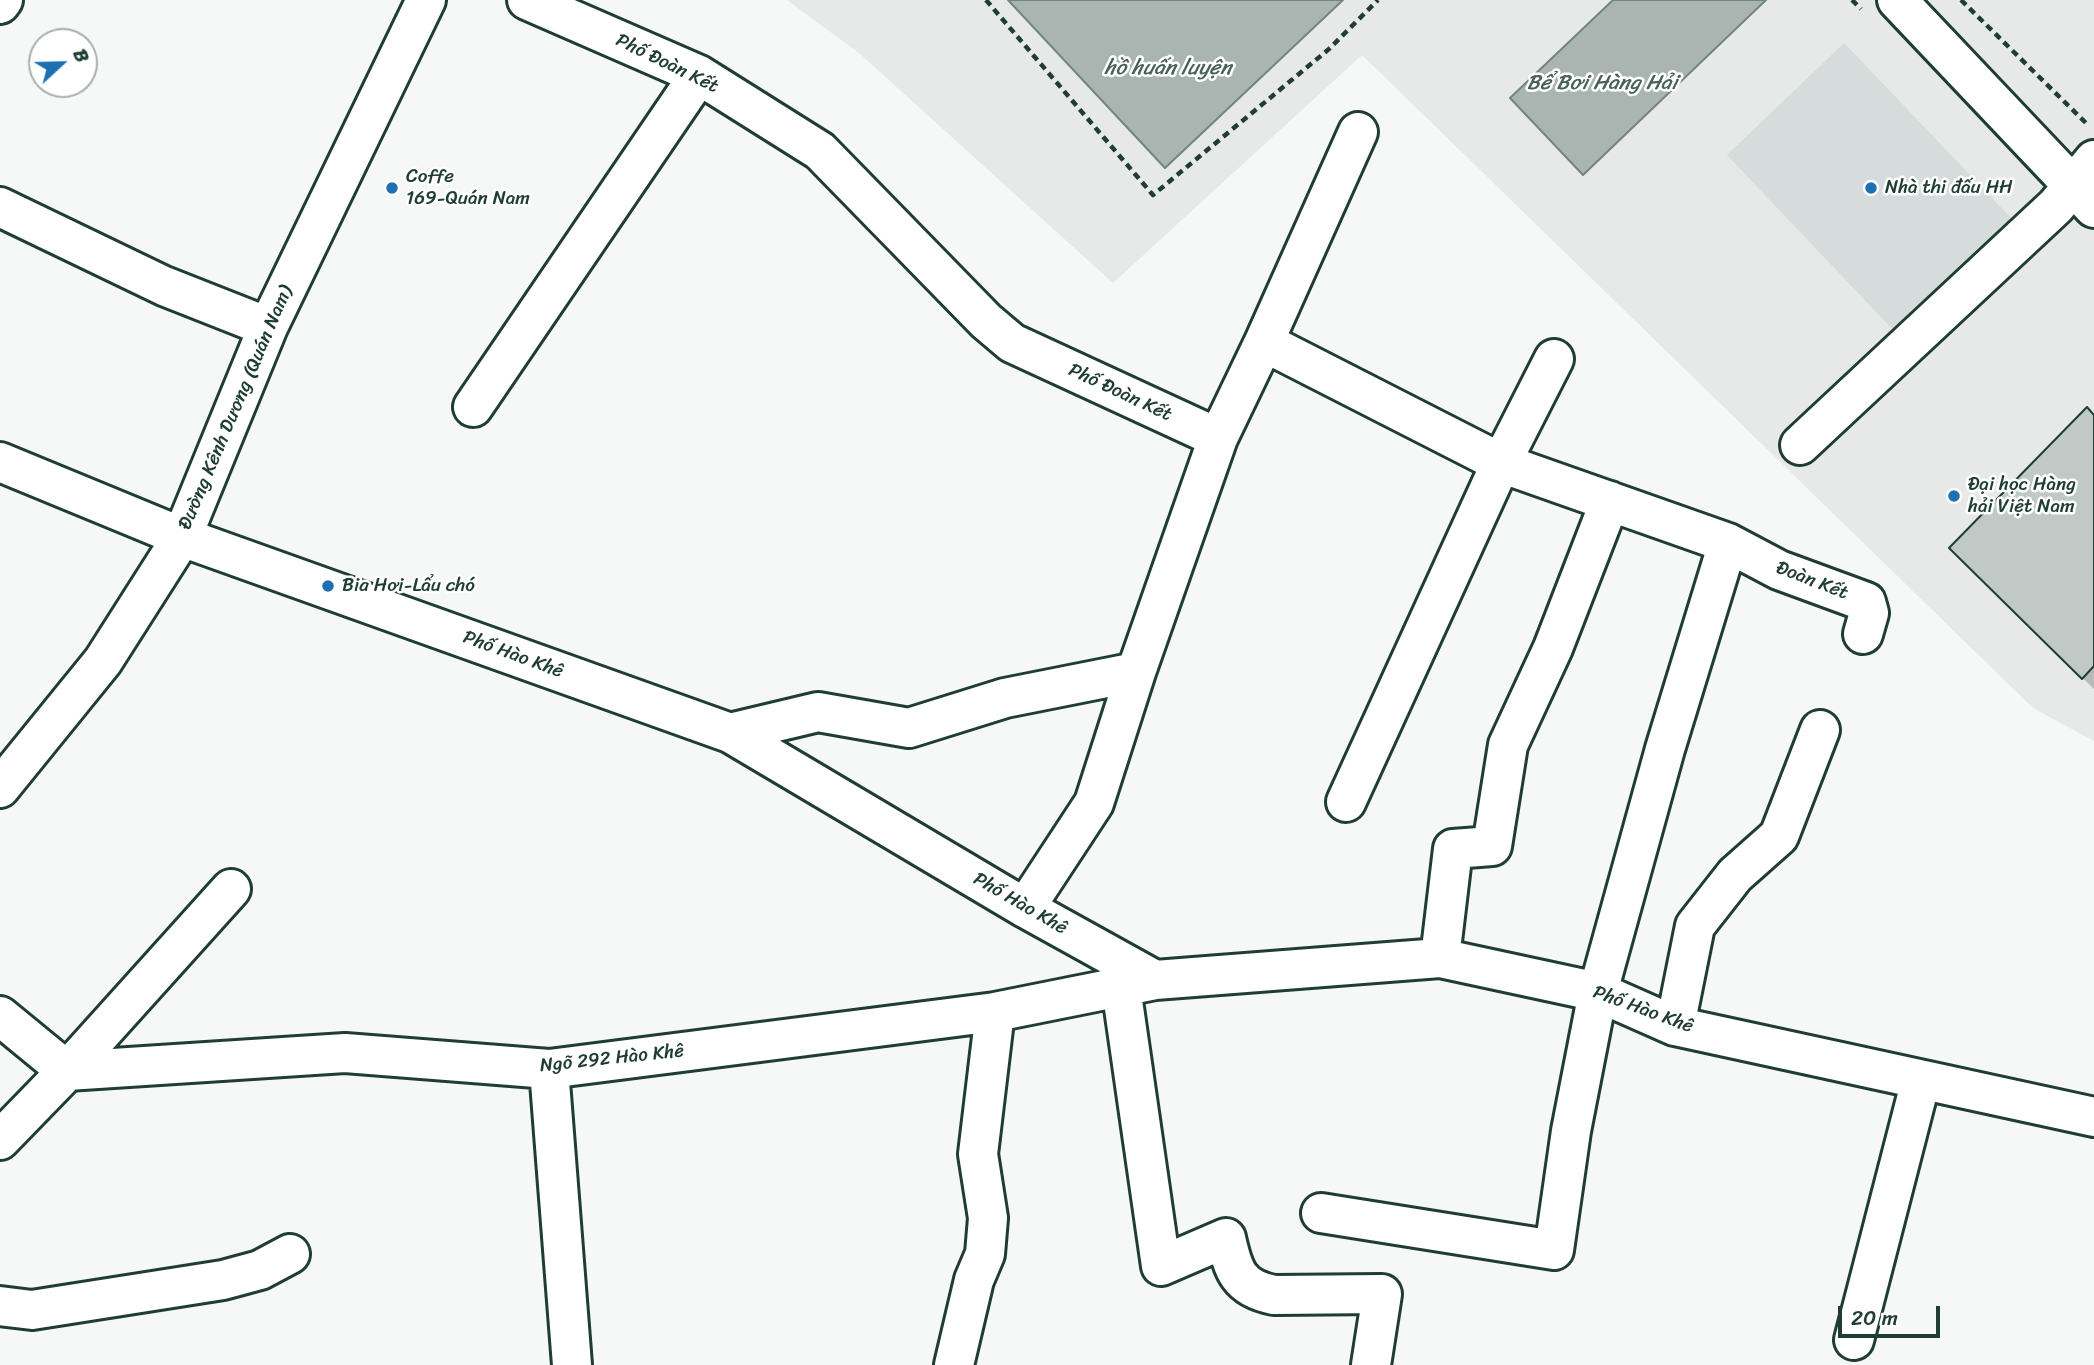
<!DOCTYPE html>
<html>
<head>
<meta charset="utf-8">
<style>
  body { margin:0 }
  #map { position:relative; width:2094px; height:1365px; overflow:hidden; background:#f6f7f7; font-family:Sriracha,sans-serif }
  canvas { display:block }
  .north { position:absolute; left:28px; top:28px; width:70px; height:70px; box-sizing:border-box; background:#fff; border:2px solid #a5b1ae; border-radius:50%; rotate:68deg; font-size:19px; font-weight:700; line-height:28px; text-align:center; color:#1f3d34 }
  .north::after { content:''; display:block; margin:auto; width:24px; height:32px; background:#1f6fb2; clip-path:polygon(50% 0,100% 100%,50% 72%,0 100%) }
  .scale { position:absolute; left:1838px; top:1306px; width:102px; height:32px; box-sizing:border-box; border:4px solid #1f3d34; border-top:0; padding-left:9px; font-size:21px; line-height:24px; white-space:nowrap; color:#1f3d34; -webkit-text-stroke:5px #fff; paint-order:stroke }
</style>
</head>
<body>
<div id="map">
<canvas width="2094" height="1365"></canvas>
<div class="north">B</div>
<div class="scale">20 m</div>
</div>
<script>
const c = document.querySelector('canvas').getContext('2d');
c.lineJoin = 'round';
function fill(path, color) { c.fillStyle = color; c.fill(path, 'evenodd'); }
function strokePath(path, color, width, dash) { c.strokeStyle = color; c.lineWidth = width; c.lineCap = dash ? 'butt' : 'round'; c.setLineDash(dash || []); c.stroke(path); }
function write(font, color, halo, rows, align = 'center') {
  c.font = font + ' Sriracha,sans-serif'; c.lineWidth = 5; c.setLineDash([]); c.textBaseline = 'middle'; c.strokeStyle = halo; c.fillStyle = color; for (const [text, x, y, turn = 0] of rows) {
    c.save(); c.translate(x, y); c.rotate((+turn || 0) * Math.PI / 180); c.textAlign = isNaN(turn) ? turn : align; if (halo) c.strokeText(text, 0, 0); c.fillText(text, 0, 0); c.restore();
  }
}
fill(new Path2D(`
  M 787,0 L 2094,0 L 2094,741 L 2033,708 L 1362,55 L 1113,283 L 859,53 Z`), '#e6e9e8');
fill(new Path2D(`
  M 1844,43 L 2014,221 L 1897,334 L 1727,155 Z`), '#d6dcdb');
const water = new Path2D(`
  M 1008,0 L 1343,0 L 1165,168 Z
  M 1613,0 L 1766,0 L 1583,175 L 1510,98 Z`);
fill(water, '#aab5b1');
strokePath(water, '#72857f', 2);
fill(new Path2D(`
  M 2094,417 L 2094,689 L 1989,586 Z`), '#0003');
const building = new Path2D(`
  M 2087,407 L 2094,415 L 2094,666 L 2082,679 L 1949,548 Z`);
fill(building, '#c0c9c6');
strokePath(building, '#1f3d34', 2);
const minor = new Path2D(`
  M 527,0 L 699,75 L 820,151 L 986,321 L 1012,343 L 1218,438 L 1264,342 L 1501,463 L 1728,543 L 1779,570 L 1866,602 L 1869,613 L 1863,634
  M 1897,0 L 2094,208
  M 0,4 L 3,0
  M 0,207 L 164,286 L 268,327
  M 1264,342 L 1358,132
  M 473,407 L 699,75
  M 1800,445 L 2056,206 L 2094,160
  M 0,462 L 182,537 L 730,733 L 1025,908 L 1155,980 L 1440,958 L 1598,992 L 1675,1026 L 2094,1117
  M 730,733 L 818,712 L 909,728 L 1005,698 L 1136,672
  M 0,788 L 103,661 L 182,537 L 268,327 L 426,0
  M 1346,802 L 1501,463 L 1554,359
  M 1025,908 L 1094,803 L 1136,672 L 1218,438
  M 1440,958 L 1453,849 L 1492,846 L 1508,745 L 1553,648 L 1610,501
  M 1121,987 L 1161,1266 L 1226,1238 C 1233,1270 1238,1288 1274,1295 L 1382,1294 L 1371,1365
  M 0,1016 L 67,1071 L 345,1053 L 549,1069 L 995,1012 L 1155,980
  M 1675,1026 L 1695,926 L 1735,875 L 1779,836 L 1820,730
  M 549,1069 L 572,1365
  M 0,1140 L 67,1071 L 231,889
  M 1321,1213 L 1554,1250 L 1571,1131 L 1598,992 L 1665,749 L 1728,543
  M 0,1306 L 32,1310 L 223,1280 L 260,1270 L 290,1254
  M 1854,1340 L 1921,1080
  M 954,1365 L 974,1280 L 985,1254 L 988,1218 L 978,1154 L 995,1012`);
strokePath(minor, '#1f3d34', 44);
strokePath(new Path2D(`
  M 986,0 L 1153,195 L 1329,49 L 1378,0
  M 1852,0 L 1861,9
  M 1961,0 L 2088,125`), '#1f3d34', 4.5, [7, 5]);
strokePath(minor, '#fff', 38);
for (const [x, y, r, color] of [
  [392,188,7,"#1f6fb2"],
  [1871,188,7,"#1f6fb2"],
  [1954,496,7,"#1f6fb2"],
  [328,586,7,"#1f6fb2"]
]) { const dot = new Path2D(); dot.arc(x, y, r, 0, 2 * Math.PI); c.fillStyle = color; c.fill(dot); strokePath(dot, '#fff', 2.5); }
write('19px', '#1f3d34', '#fff', [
  ["Phố Đoàn Kết",667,64,26],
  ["Phố Đoàn Kết",1120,393,25],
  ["Đường Kênh Dương (Quán Nam)",236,408,-67],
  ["Đoàn Kết",1812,581,21],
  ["Phố Hào Khê",513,655,20],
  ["Phố Hào Khê",1020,904,30],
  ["Phố Hào Khê",1643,1010,20],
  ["Ngõ 292 Hào Khê",612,1059,-6]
]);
write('19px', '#1f3d34', '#fff', [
  ["Coffe",406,177],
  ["169-Quán Nam",406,199],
  ["Nhà thi đấu HH",1885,188],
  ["Đại học Hàng",1968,485],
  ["hải Việt Nam",1968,507],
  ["Bia Hơi-Lẩu chó",342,586]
], 'left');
write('italic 21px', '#49615a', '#fff', [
  ["hồ huấn luyện",1168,69],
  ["Bể Bơi Hàng Hải",1602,84]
]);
</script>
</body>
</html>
